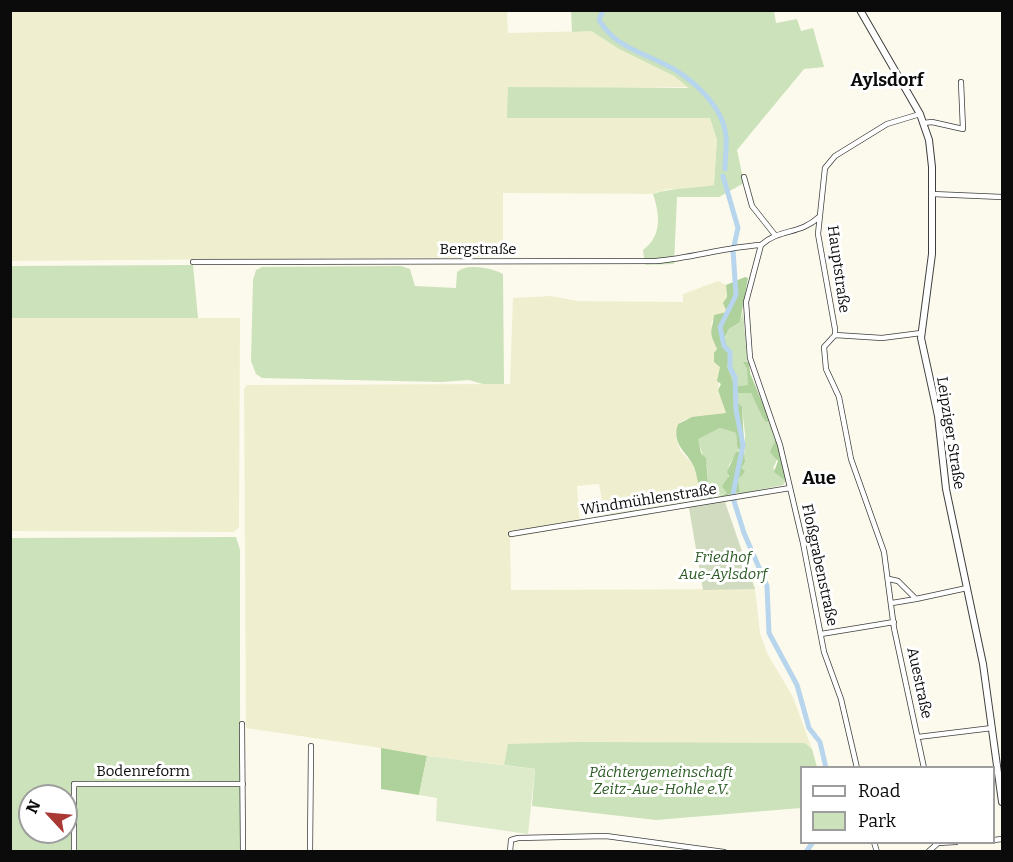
<!DOCTYPE html>
<html>
<head>
<meta charset="utf-8">
<style>
  body { margin:0 }
  #map { position:relative; width:1013px; height:862px; overflow:hidden; background:#fcfaec; font-family:Bitter,serif }
  canvas { display:block }
  .frame { position:absolute; inset:0; border:12px solid #0b0b0b; pointer-events:none }
  .legend { position:absolute; left:800px; top:766px; width:195px; height:78px; box-sizing:border-box; background:#fff; border:2px solid #9d9d9d; margin:0; padding:8px 10px; list-style:none; font-size:18px; color:#0b0b0b }
  .legend li { display:flex; align-items:center; gap:12px; height:30px }
  .legend b { width:30px; border:2px solid #9d9d9d }
  .north { position:absolute; left:18px; top:784px; width:60px; height:60px; box-sizing:border-box; background:#fff; border:2px solid #9d9d9d; border-radius:50%; rotate:296deg; font-size:16px; font-weight:700; line-height:24px; text-align:center; color:#0b0b0b }
  .north::after { content:''; display:block; margin:auto; width:21px; height:27px; background:#a93935; clip-path:polygon(50% 0,100% 100%,50% 72%,0 100%) }
</style>
</head>
<body>
<div id="map">
<canvas width="1013" height="862"></canvas>
<div class="frame"></div>
<ul class="legend">
<li><b style="height:8px;background:#fff"></b>Road</li>
<li><b style="height:16px;background:#cce2ba"></b>Park</li>
</ul>
<div class="north">N</div>
</div>
<script>
const c = document.querySelector('canvas').getContext('2d');
c.lineJoin = 'round';
function fill(path, color) { c.fillStyle = color; c.fill(path, 'evenodd'); }
function strokePath(path, color, width, dash) { c.strokeStyle = color; c.lineWidth = width; c.lineCap = dash ? 'butt' : 'round'; c.setLineDash(dash || []); c.stroke(path); }
function write(font, color, halo, rows, align = 'center') {
  c.font = font + ' Bitter,serif'; c.lineWidth = 6; c.setLineDash([]); c.textBaseline = 'middle'; c.strokeStyle = halo; c.fillStyle = color; for (const [text, x, y, turn = 0] of rows) {
    c.save(); c.translate(x, y); c.rotate((+turn || 0) * Math.PI / 180); c.textAlign = isNaN(turn) ? turn : align; if (halo) c.strokeText(text, 0, 0); c.fillText(text, 0, 0); c.restore();
  }
}
fill(new Path2D(`
  M 507,10 L 508,33 L 591,31 L 619,49 L 674,76 L 691,89 L 685,87 L 623,88 L 507,117 L 710,118 L 717,140 L 714,185 L 693,189 L 668,189 L 653,194 L 503,193 L 503,257 L 11,261 L 10,11 Z
  M 718,281 L 726,285 L 727,312 L 714,318 L 711,323 L 720,367 L 718,390 L 726,413 L 686,419 L 678,424 L 676,437 L 680,450 L 693,465 L 705,499 L 648,515 L 606,521 L 599,484 L 577,486 L 580,525 L 510,538 L 511,590 L 755,589 L 760,633 L 767,653 L 793,697 L 812,749 L 805,743 L 509,744 L 504,765 L 427,756 L 419,795 L 382,780 L 381,748 L 246,728 L 244,389 L 247,385 L 510,384 L 513,298 L 551,296 L 578,301 L 683,302 L 683,294 Z
  M 11,318 L 240,318 L 239,527 L 234,532 L 11,531 Z`), '#efefcf');
fill(new Path2D(`
  M 571,11 L 774,11 L 776,23 L 797,19 L 801,31 L 813,28 L 824,67 L 804,69 L 737,150 L 744,183 L 719,197 L 677,197 L 674,264 L 645,265 L 643,250 C 662,236 660,215 653,194 C 673,187 693,189 714,185 L 717,140 L 710,118 L 507,118 L 508,87 L 689,88 L 674,76 L 619,49 L 591,31 L 572,32 Z
  M 193,265 L 198,318 L 11,318 L 11,266 Z
  M 401,266 L 410,269 L 415,286 L 456,288 L 457,272 C 468,263 491,268 503,274 L 504,384 L 483,384 L 469,380 L 441,382 L 262,378 L 256,374 L 251,361 L 253,280 L 256,270 L 262,267 Z
  M 743,311 L 749,382 L 748,385 L 735,386 L 726,367 L 729,358 L 725,338 L 729,329 L 740,322 Z
  M 738,392 L 751,393 C 763,413 789,444 773,468 L 786,481 L 783,485 L 734,495 L 740,492 L 738,479 L 745,462 L 745,434 L 742,408 L 736,401 Z
  M 720,428 L 736,433 L 737,446 L 740,448 L 729,465 L 727,493 L 716,496 L 716,498 L 724,497 L 725,502 L 689,508 L 687,503 L 712,498 L 709,495 L 707,466 L 697,439 Z
  M 236,537 L 240,550 L 240,851 L 11,851 L 10,538 ZM 30,796 L 66,796 L 66,832 L 30,832 Z
  M 579,742 L 805,743 L 812,749 L 817,767 L 802,768 L 801,808 L 656,820 L 532,806 L 535,769 L 504,765 L 508,744 Z`), '#cce2ba');
fill(new Path2D(`
  M 745,277 L 748,278 L 740,322 L 729,329 L 725,337 L 729,358 L 727,367 L 735,386 L 748,385 L 747,368 L 743,362 L 749,362 L 750,373 L 770,421 L 766,422 L 763,418 L 751,393 L 738,393 L 736,401 L 742,407 L 745,462 L 742,468 L 745,472 L 738,479 L 740,492 L 715,498 L 727,493 L 722,486 L 729,476 L 727,472 L 736,452 L 740,451 L 737,446 L 736,433 L 720,428 L 698,439 L 701,453 L 706,458 L 709,495 L 712,498 L 705,499 C 698,491 698,477 694,467 C 687,451 671,445 678,424 L 692,417 L 726,413 L 718,390 L 721,384 L 717,381 L 720,367 L 714,362 L 714,353 L 717,349 C 708,329 712,334 714,315 L 727,312 L 723,303 L 727,297 L 726,285 Z
  M 775,441 L 777,441 L 786,481 L 774,472 L 778,461 L 770,452 Z
  M 381,748 L 427,756 L 419,795 L 381,789 Z`), '#afd19b');
fill(new Path2D(`
  M 725,502 L 755,589 L 703,590 L 689,508 Z`), '#d0dbc0');
fill(new Path2D(`
  M 427,756 L 535,769 L 528,834 L 436,821 L 437,798 L 419,795 Z`), '#ddebca');
strokePath(new Path2D(`
  M 603,10 L 599,20 C 614,45 637,51 662,63 C 689,75 723,105 726,136 C 727,147 725,158 725,169
  M 723,176 L 738,228 L 733,250 L 736,295 L 720,327 L 724,346 L 730,352 L 730,368 L 735,377 L 736,410 L 743,445 L 733,494 L 734,501 L 744,533 L 767,586 L 769,633 L 797,685 L 809,728 L 820,742 L 826,768
  M 806,852 L 813,842`), '#b7d5ed', 5);
const minor = new Path2D(`
  M 920,114 L 887,124 L 835,156 L 825,168 L 818,234 L 835,329 L 835,335 L 824,347 L 826,369 L 839,397 L 851,459 L 884,552 L 894,628 L 924,768
  M 924,123 L 932,122 L 963,129 L 961,82
  M 744,177 L 752,206 L 775,235
  M 932,194 L 1002,197
  M 819,217 C 800,235 780,228 761,245 L 746,302 L 750,358 L 780,445 L 803,543 L 824,652 L 841,699 L 857,768
  M 193,262 L 656,261 C 692,258 725,247 761,245
  M 835,335 L 882,338 L 921,333
  M 511,534 L 790,488
  M 889,579 L 898,581 L 916,599 L 967,588
  M 892,603 L 916,599
  M 821,634 L 894,622
  M 242,724 L 243,852
  M 918,737 L 992,728
  M 994,840 L 1002,839
  M 874,842 L 877,852
  M 74,852 L 74,784 L 243,784
  M 310,852 L 311,746
  M 510,852 L 511,840 L 518,838 L 606,836 L 724,852
  M 928,852 L 938,843 L 956,842`);
const tertiary = new Path2D(`
  M 860,10 L 920,114 L 929,140 L 932,167 L 932,254 L 921,338 L 938,416 L 946,489 L 983,664 L 1002,802`);
strokePath(minor, '#3e3e3e', 6);
strokePath(tertiary, '#3e3e3e', 8);
strokePath(minor, '#fff', 4.5);
strokePath(tertiary, '#fff', 6);
write('15px', '#0b0b0b', '#fff', [
  ["Bergstraße",478,250],
  ["Hauptstraße",838,269,82],
  ["Leipziger Straße",950,433,81],
  ["Windmühlenstraße",649,500,-9],
  ["Floßgrabenstraße",819,565,78],
  ["Auestraße",919,683,78],
  ["Bodenreform",143,772]
]);
write('italic 15px', '#2b5a24', '#fff', [
  ["Friedhof",723,558],
  ["Aue-Aylsdorf",723,575],
  ["Pächtergemeinschaft",661,773],
  ["Zeitz-Aue-Hohle e.V.",661,790]
]);
write('bold 18px', '#0b0b0b', '#fff', [
  ["Aylsdorf",887,81],
  ["Aue",819,479]
]);
</script>
</body>
</html>
